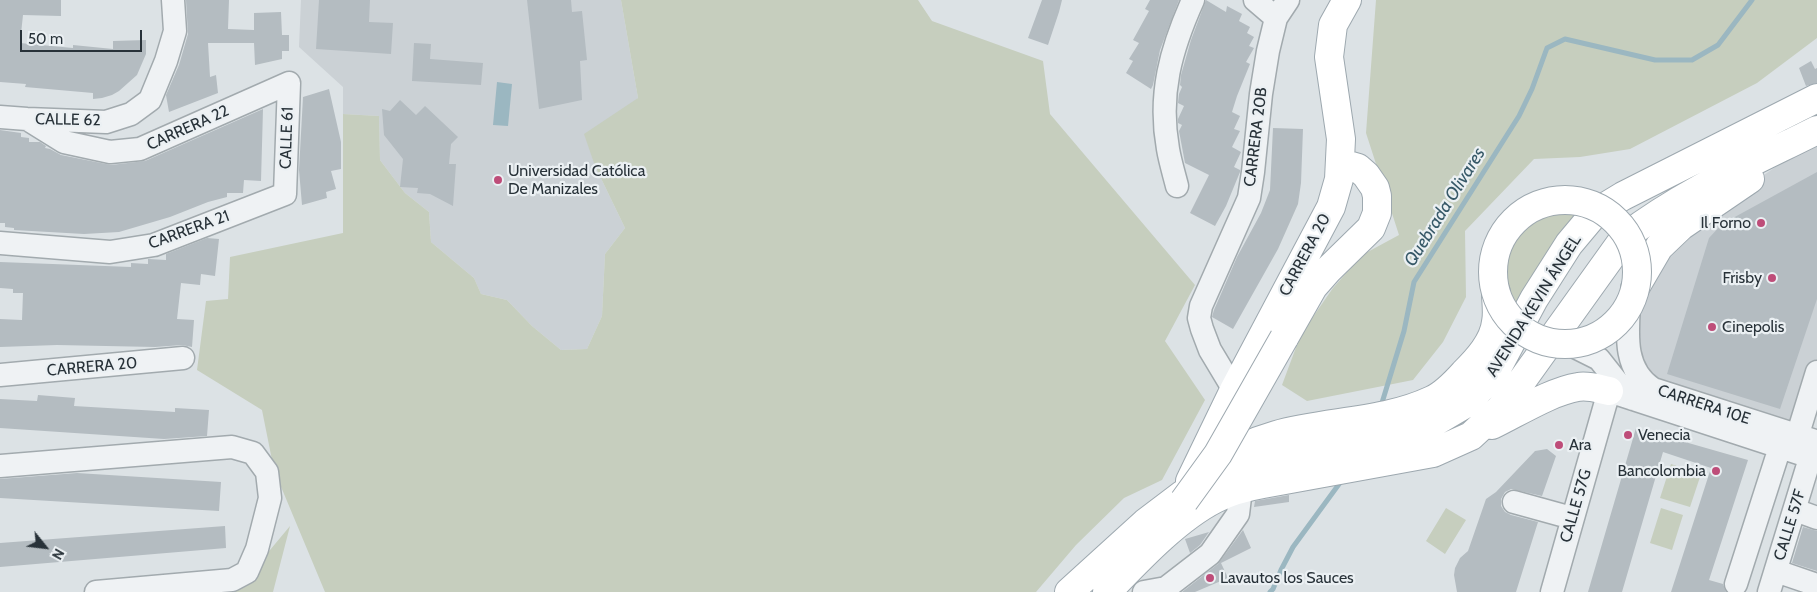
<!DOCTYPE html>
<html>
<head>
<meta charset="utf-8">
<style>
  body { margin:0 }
  #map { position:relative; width:1817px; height:592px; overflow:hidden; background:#dce2e5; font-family:Cabin,sans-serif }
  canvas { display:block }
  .north { position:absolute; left:20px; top:522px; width:50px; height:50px; -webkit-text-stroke:4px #ebf0f3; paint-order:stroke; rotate:119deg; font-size:14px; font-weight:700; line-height:20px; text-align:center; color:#283239 }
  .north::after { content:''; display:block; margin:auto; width:18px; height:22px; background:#283239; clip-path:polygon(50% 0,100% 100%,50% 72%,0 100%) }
  .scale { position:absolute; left:20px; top:30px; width:122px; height:22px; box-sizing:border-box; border:2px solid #283239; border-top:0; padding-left:6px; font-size:15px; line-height:18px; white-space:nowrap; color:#283239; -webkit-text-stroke:4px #ebf0f3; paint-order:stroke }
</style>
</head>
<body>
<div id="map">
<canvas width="1817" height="592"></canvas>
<div class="north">N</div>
<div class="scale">50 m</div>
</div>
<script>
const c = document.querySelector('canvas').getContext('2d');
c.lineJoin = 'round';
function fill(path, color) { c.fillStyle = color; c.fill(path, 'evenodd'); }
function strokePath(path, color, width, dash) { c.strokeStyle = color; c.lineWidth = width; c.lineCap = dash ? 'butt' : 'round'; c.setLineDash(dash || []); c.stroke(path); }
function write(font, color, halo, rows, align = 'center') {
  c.font = font + ' Cabin,sans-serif'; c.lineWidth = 4.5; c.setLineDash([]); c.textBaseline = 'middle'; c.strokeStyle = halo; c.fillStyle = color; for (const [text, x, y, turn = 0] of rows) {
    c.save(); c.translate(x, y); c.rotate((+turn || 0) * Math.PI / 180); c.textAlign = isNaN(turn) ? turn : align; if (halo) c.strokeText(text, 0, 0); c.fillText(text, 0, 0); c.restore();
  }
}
fill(new Path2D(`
  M 301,0 L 621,0 L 638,98 L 595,166 L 625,228 L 605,254 L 602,316 L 587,349 L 561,350 L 532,326 L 507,300 L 481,294 L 474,278 L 431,242 L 429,212 L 405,193 L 380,160 L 379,116 L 343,114 L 343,87 L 299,47 Z
  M 1817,142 L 1817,382 L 1803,426 L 1657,382 L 1643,370 L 1636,329 L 1640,301 L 1653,269 L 1687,228 L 1777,166 Z`), '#cbd1d5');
fill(new Path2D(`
  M 621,0 L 918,0 L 932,21 L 1043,61 L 1050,114 L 1195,285 L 1165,341 L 1205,400 L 1162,480 L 1124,498 L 1076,545 L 1036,592 L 325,592 L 274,470 L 262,410 L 197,370 L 206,301 L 228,299 L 230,257 L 343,233 L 343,114 L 379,116 L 380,160 L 405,193 L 429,212 L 431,242 L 474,278 L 481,294 L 507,300 L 532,326 L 561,350 L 587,349 L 602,316 L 605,254 L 625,228 L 595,166 L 584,134 L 638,98 Z
  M 1376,0 L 1817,0 L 1817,38 L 1757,83 L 1630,149 L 1580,157 L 1534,159 L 1465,231 L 1466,297 L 1443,342 L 1413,380 L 1307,401 L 1282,385 L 1301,334 L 1333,288 L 1362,255 L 1399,235 L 1366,133 Z
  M 1567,210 L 1582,214 L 1519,311 C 1491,283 1498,243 1530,221 C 1540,214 1555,212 1567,210 Z
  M 1671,464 L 1701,474 L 1690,507 L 1660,498 Z
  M 1446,508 L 1466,520 L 1445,554 L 1426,541 Z
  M 1661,508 L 1683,515 L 1672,550 L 1650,543 Z
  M 290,526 L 273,592 L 235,592 Z`), '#c6cebe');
fill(new Path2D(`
  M 497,82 L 512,84 L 508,126 L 493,125 Z`), '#9bb7c1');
strokePath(new Path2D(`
  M 1381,406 L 1404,331 L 1414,282 L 1519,116 L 1532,89 L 1547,48 L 1565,39 L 1655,60 L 1692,60 L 1718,45 L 1752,0
  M 1270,592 L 1273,589 L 1281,570 L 1293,547 L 1342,480`), '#9bb7c1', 5);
fill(new Path2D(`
  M 0,0 L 61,0 L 61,16 L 23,15 L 20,43 L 73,48 L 73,45 L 113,49 L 113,41 L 146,40 L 146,54 L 137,75 L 119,91 L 112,95 L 102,98 L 93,99 L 93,93 L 25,87 L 26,84 L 0,82 Z
  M 186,0 L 229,0 L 228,29 L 254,30 L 254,13 L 281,12 L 282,35 L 289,35 L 289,51 L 282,51 L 282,59 L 255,65 L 254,43 L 208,43 L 210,77 L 216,75 L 218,93 L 169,112 L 166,95 L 179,65 L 188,34 Z
  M 319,0 L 370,0 L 369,22 L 393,23 L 391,54 L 316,49 Z
  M 527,0 L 571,0 L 572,12 L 582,11 L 587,60 L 580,61 L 582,100 L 539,109 Z
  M 1042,0 L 1062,0 L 1059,12 L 1048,45 L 1028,38 Z
  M 1150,0 L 1179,0 L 1160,50 L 1153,85 L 1151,89 L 1126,73 L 1133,61 L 1129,59 L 1139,43 L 1133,40 L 1149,11 L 1145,9 Z
  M 1206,0 L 1226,12 L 1227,6 L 1242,14 L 1239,21 L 1250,27 L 1247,33 L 1254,37 L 1249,46 L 1254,48 L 1246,62 L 1250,64 L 1237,96 L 1232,112 L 1240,116 L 1234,129 L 1240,131 L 1232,147 L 1241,152 L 1234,167 L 1240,170 L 1240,172 L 1226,206 L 1215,226 L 1190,213 L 1209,175 L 1185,163 L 1179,131 L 1182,125 L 1178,123 L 1178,119 L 1184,106 L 1178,103 L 1179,94 L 1182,87 L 1180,85 L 1181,75 L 1191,40 Z
  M 414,43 L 431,44 L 430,59 L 483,63 L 481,85 L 412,81 Z
  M 1811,61 L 1815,69 L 1817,68 L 1817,83 L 1806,86 L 1799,68 Z
  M 329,89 L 341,142 L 341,169 L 331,171 L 336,189 L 326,192 L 327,198 L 302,205 L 299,170 L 303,97 Z
  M 400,100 L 416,115 L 425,106 L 458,137 L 451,144 L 449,164 L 456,164 L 453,206 L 430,194 L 417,193 L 418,188 L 400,187 L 403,159 L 384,135 L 382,109 L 390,111 Z
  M 263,109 L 261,181 L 244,180 L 243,193 L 227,193 L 227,197 L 208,202 L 170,217 L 119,232 L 84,234 L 14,230 L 14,228 L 5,227 L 5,223 L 0,223 L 0,130 L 21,133 L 21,137 L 29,138 L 29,142 L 40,142 L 46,146 L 45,148 L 50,149 L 61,155 L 111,165 L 145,161 Z
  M 1273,128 L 1303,129 L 1301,183 L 1298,204 L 1278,249 L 1233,329 L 1212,317 L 1214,310 L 1237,257 L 1261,213 L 1270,190 Z
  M 1817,172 L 1817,299 L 1780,409 L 1667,374 L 1709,238 L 1722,224 Z
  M 207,238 L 219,239 L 215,276 L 201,274 L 200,285 L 181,283 L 177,319 L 194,320 L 192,347 L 182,345 L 155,347 L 57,345 L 0,347 L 0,319 L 22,320 L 23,293 L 13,293 L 13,289 L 0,288 L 0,262 L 131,267 L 131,263 L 148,264 L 148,259 L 166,260 L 166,254 Z
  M 38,395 L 75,398 L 74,406 L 175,412 L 175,408 L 209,410 L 207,436 L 164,439 L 0,428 L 0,399 L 37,401 Z
  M 1636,428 L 1748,460 L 1709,580 L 1723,584 L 1726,592 L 1671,592 L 1711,468 L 1663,452 L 1622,592 L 1588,592 Z
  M 1547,449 L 1556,456 L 1542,496 L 1511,489 L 1505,492 L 1501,499 L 1501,506 L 1505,512 L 1511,515 L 1538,522 L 1516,592 L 1457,592 L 1454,575 L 1455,568 L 1460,558 L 1468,551 L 1486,499 L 1496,492 L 1535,451 Z
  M 77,473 L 221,482 L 219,511 L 0,498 L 0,479 Z
  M 1289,495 L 1289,502 L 1254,507 L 1255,501 Z
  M 225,526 L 226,548 L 0,567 L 0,543 Z
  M 1803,527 L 1817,531 L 1817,571 L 1792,563 Z
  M 1243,530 L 1251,548 L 1221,563 L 1228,578 L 1195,592 L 1182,592 L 1218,564 Z
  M 1209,532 L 1200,545 L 1190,553 L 1185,539 Z`), '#b4bcc1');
const minor = new Path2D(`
  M 1255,0 L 1276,18
  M 0,117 L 27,119 L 106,122 L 131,114 L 150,100 L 166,61 L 175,31 L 173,0
  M 1177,186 C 1174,174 1170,161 1168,149 C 1158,94 1171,49 1193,0
  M 0,243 L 110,252 L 154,245 L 285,194 L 289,83 L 140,149 L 110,152 L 64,142 L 27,119
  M 1629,305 C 1627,336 1624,370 1653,389 L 1815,441
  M 1569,344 L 1599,359 L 1622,388 L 1633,399
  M 0,375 L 183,358
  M 1234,390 L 1210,350 L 1202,329 L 1199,318 L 1201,306 L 1249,198 L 1253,172 L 1261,94 L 1268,51 L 1276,18 L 1288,0
  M 1793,450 L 1817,372
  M 0,466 L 232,447 L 253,453 L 267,472 L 270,498 L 257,549 L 247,572 L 232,580 L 96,592
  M 1514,502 L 1572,518
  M 1795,510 L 1817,518
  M 1776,571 L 1817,585
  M 1736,584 L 1780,447
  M 1144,592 L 1166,588 L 1210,554 L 1238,514 L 1241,489
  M 1552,592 L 1609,391 L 1817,459
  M 1769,592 L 1815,442`);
const major = new Path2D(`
  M 1635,288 L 1659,247 L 1681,226 L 1750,179
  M 1284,338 L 1313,287 L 1328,270 L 1371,228 L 1377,213 L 1377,196 L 1375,188 L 1366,175 L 1358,168 L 1341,163
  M 1492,425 C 1517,413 1552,391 1578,387 C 1589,385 1599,389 1609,391
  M 1218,463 C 1280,415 1364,432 1432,400 C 1445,394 1455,383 1464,373 C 1477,360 1494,342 1496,322 C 1498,313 1496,302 1496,292
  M 1190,481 L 1234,390 L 1331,207 L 1339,179 L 1341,139 L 1329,57 L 1333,25 L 1347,0
  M 1069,592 L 1145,523 L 1182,495 L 1206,479 L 1237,466 L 1296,457 L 1428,426 L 1467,403 L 1494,374 L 1534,299 L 1569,244 L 1595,213 L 1623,196 L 1817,98
  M 1107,592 C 1138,560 1176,519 1215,499 C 1230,491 1246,487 1263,484 L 1433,453 L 1471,436 L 1500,409 L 1516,389 L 1625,237 C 1684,192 1751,163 1817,130`);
strokePath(minor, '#a2aaae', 25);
strokePath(major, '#9da8af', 30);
strokePath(minor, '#eff2f4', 22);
strokePath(major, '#fff', 28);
const majorBridge = new Path2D(`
  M1493 272a72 72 0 1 1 144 0a72 72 0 1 1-144 0Z
  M 1184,501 L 1218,454 L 1284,338`);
strokePath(majorBridge, '#9da8af', 30, []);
strokePath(majorBridge, '#fff', 28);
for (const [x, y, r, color] of [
  [498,180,5,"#be4d79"],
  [1761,223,5,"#be4d79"],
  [1772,278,5,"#be4d79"],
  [1712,327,5,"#be4d79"],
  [1628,435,5,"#be4d79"],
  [1559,445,5,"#be4d79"],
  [1716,471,5,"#be4d79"],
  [1210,578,5,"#be4d79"]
]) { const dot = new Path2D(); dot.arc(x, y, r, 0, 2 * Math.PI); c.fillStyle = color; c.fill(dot); strokePath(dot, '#ebf0f3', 2); }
write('16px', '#283239', '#ebf0f3', [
  ["CALLE 62",68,120,1],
  ["CARRERA 22",188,128,-24],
  ["CARRERA 20B",1256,137,-83],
  ["CALLE 61",287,138,-88],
  ["CARRERA 21",189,230,-20],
  ["CARRERA 20",1305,255,-62],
  ["AVENIDA KEVIN ÁNGEL",1534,306,-58],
  ["CARRERA 20",92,367,-5],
  ["CARRERA 10E",1704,405,18],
  ["CALLE 57G",1576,506,-74],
  ["CALLE 57F",1790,525,-73]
]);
write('16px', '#283239', '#ebf0f3', [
  ["Universidad Católica",508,171],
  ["De Manizales",508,189],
  ["Il Forno",1751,223,"right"],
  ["Frisby",1762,278,"right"],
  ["Cinepolis",1722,327],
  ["Venecia",1638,435],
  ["Ara",1569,445],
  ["Bancolombia",1706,471,"right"],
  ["Lavautos los Sauces",1220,578]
], 'left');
write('italic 18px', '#375968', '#ebf0f3', [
  ["Quebrada Olivares",1445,207,-58]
]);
</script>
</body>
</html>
